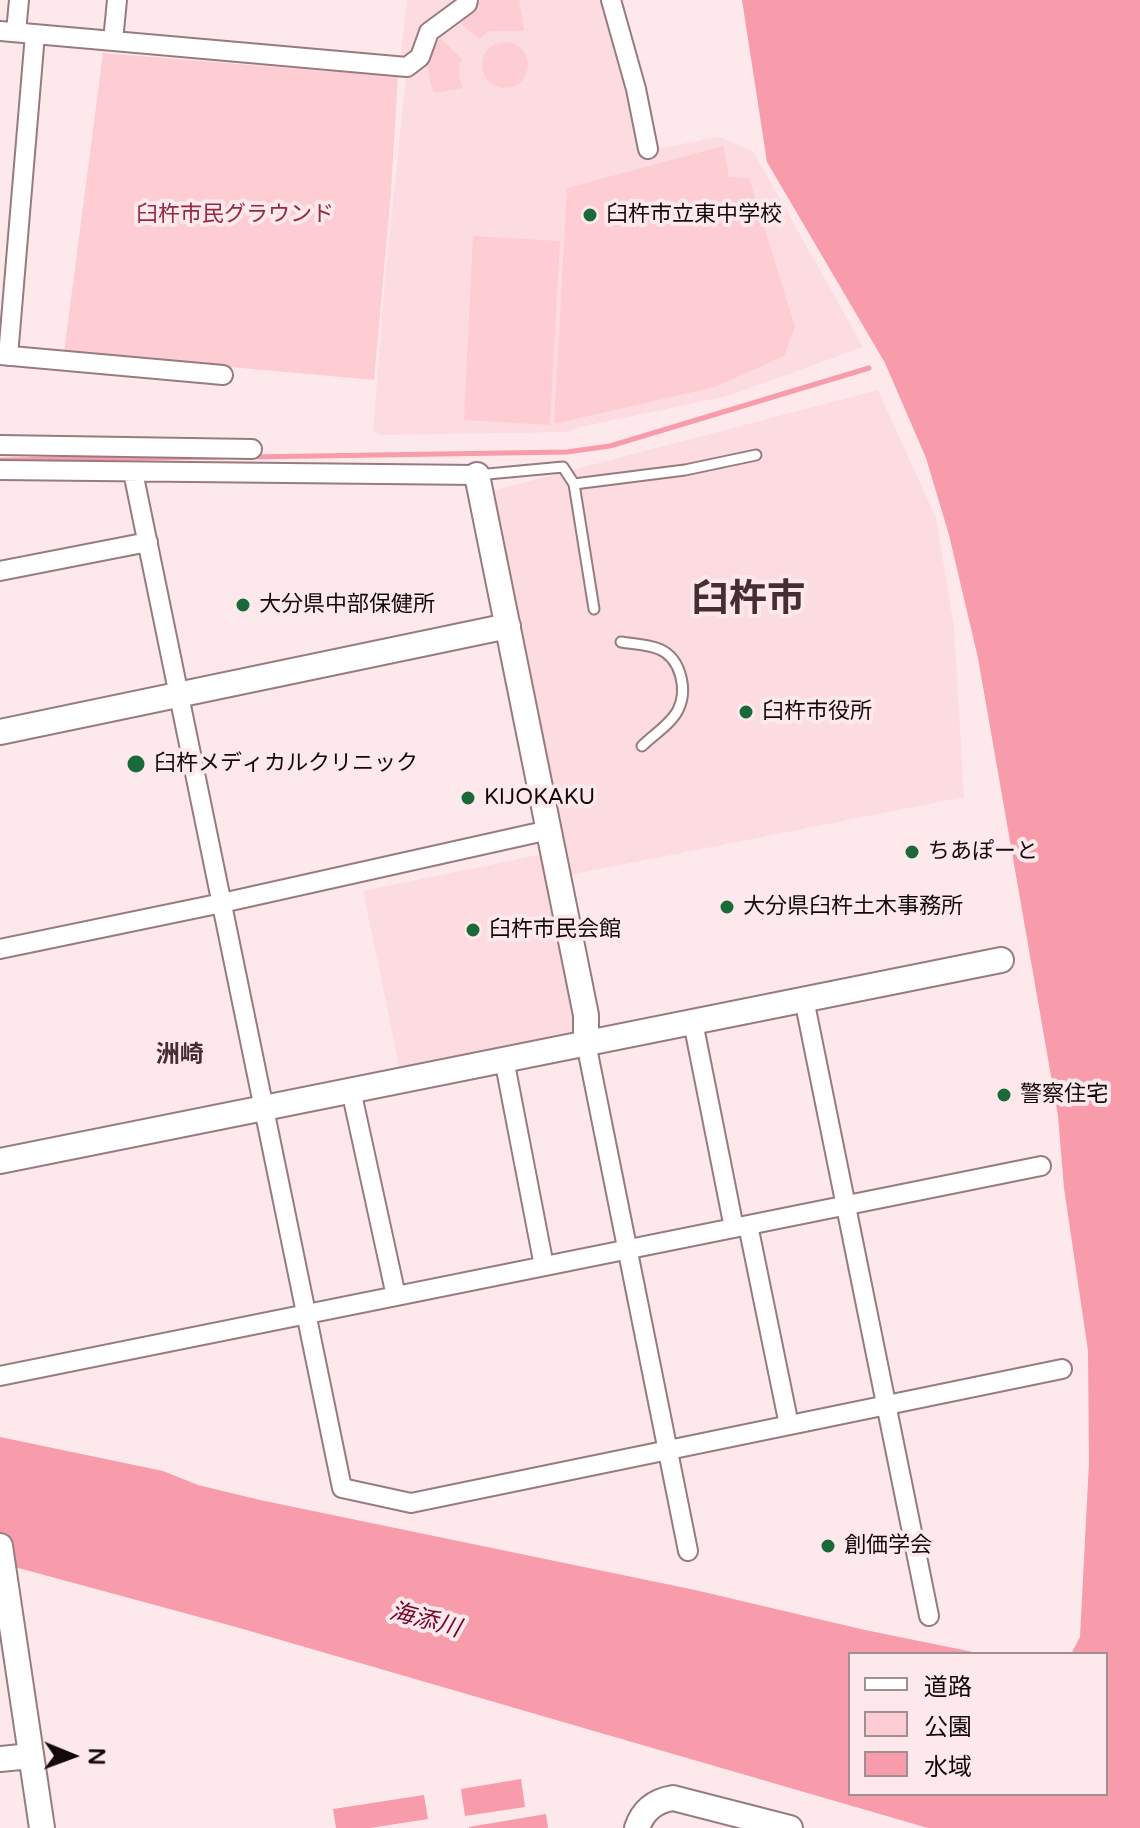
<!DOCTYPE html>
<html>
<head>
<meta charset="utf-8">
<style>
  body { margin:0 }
  #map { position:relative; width:1140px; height:1828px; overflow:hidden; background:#fde9ec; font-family:"Varela Round","Noto Sans JP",sans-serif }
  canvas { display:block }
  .legend { position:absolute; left:848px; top:1652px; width:260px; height:144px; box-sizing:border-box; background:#fde9ec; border:2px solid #9f8f92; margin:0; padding:10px 14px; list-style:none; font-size:24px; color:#12090a }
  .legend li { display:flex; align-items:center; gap:16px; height:40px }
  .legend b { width:40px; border:2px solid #9f8f92 }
  .north { position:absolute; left:32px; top:1716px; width:80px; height:80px; -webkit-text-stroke:6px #fde9ec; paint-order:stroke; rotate:91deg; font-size:22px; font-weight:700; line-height:32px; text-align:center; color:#12090a }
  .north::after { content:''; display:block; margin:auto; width:28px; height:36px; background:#12090a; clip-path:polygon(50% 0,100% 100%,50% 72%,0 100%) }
</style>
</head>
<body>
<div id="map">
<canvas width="1140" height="1828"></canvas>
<ul class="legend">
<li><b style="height:10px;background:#fff"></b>道路</li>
<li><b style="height:22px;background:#fecdd3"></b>公園</li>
<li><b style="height:22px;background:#f89bab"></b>水域</li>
</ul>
<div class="north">N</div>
</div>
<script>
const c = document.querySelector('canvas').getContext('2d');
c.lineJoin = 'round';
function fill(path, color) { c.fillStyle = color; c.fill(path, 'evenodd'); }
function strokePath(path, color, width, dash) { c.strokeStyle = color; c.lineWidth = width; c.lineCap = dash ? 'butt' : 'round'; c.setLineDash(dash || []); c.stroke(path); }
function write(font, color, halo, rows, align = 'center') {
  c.font = font + ' "Varela Round","Noto Sans JP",sans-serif'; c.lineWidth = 8; c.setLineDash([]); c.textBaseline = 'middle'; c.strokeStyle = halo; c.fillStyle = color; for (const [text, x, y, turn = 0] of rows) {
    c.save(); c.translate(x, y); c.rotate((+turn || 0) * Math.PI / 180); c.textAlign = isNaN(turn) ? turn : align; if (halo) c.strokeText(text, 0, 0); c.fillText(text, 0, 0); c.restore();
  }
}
fill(new Path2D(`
  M 407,0 L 607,0 L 645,151 L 719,137 L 753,151 L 863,347 L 728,396 L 580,427 L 569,432 L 381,435 L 373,432 L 385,278 L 407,67 L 400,61 Z
  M 878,390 L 936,518 L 954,627 L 964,797 L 565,876 L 488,492 Z
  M 543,854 L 579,1036 L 401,1075 L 363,891 Z`), '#fcdce0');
fill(new Path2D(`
  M 482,0 L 519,0 L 524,31 L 489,31 L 479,39 L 461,24 L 468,12 Z
  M 441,39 L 462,59 C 457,67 459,79 463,88 L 434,93 C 427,76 424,51 441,39 Z
  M482 65a23 23 0 1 1 46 0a23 23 0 1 1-46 0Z
  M 103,53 L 398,77 L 391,192 L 374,380 L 64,352 Z
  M 723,146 L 729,177 L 749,178 L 795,327 L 784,356 L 715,387 L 554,424 L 567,188 Z
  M 473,236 L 560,241 L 550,425 L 464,420 Z`), '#fecdd3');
fill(new Path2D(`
  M 742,0 L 1140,0 L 1140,1828 L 928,1828 L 236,1627 L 0,1563 L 0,1437 L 163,1471 L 198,1485 L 260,1500 L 695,1590 L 865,1630 L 983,1654 L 850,1654 L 850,1794 L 1106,1794 L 1106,1654 L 1071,1654 L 1080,1637 L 1089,1462 L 1088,1351 L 1064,1188 L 1058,1116 L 978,658 L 949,535 L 926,458 L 885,363 L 767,162 Z
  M 521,1779 L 525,1807 L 465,1816 L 461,1789 Z
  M 424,1795 L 428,1819 L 370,1828 L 336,1828 L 333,1809 Z
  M 546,1814 L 548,1828 L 469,1828 L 469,1827 Z`), '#f89bab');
strokePath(new Path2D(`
  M 249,457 L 567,452 L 610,446 L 869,368
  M 0,460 L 223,457`), '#f89bab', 5);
const lane = new Path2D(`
  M 477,475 L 563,467 L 574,484 L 594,609
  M 574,484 L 685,470 L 756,455
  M 621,642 C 633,644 647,644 659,649 C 681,658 688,690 678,710 C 671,724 653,735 642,746`);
const street = new Path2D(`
  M 611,0 L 636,89 L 648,149
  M 0,31 L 407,67 L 420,57 L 429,32 L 467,4 L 468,0
  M 16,32 L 19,0
  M 113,41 L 117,0
  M 0,355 L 223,375
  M 8,356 L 35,34
  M 0,445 L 252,449
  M 0,470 L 477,475
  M 133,472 L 342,1488 L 411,1503 L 1062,1369
  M 0,571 L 148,542
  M 0,949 L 222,903 L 549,830
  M 804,999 L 929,1616
  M 693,1022 L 734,1228
  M 586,1043 L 688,1551
  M 504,1059 L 544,1266
  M 351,1090 L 396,1296
  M 748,1225 L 789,1425
  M 0,1376 L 1041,1166`);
const secondary = new Path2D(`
  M 477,475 L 586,1015 L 586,1043
  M 0,732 L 508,626
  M 0,1161 L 1001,960
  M 0,1546 L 42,1828
  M 0,1759 L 31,1756
  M 637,1828 C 643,1810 655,1801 673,1798 L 790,1828`);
strokePath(lane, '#977b7f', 13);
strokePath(street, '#977b7f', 22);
strokePath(secondary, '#977b7f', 28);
strokePath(lane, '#fff', 9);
strokePath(street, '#fff', 18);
strokePath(secondary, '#fff', 24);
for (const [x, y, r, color] of [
  [590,215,8,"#1b6938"],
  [243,605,8,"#1b6938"],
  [746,712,8,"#1b6938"],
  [136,764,10,"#1b6938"],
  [468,798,8,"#1b6938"],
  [912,852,8,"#1b6938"],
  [727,907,8,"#1b6938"],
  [473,930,8,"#1b6938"],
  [1004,1095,8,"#1b6938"],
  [828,1546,8,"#1b6938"]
]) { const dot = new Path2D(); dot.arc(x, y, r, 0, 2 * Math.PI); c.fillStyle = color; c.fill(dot); strokePath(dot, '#fde9ec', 3); }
write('22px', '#922844', '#fde9ec', [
  ["臼杵市民グラウンド",235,215]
]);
write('22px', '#12090a', '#fde9ec', [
  ["臼杵市立東中学校",606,215],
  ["大分県中部保健所",259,605],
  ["臼杵市役所",762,712],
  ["臼杵メディカルクリニック",154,764],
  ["KIJOKAKU",484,798],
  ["ちあぽーと",928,852],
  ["大分県臼杵土木事務所",743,907],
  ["臼杵市民会館",489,930],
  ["警察住宅",1020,1095],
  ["創価学会",844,1546]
], 'left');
write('bold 24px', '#452d31', '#fde9ec', [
  ["洲崎",180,1056]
]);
write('italic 24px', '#76052e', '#fde9ec', [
  ["海添川",425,1621,15]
]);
write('bold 38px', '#452d31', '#fde9ec', [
  ["臼杵市",748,601]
]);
</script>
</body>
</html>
